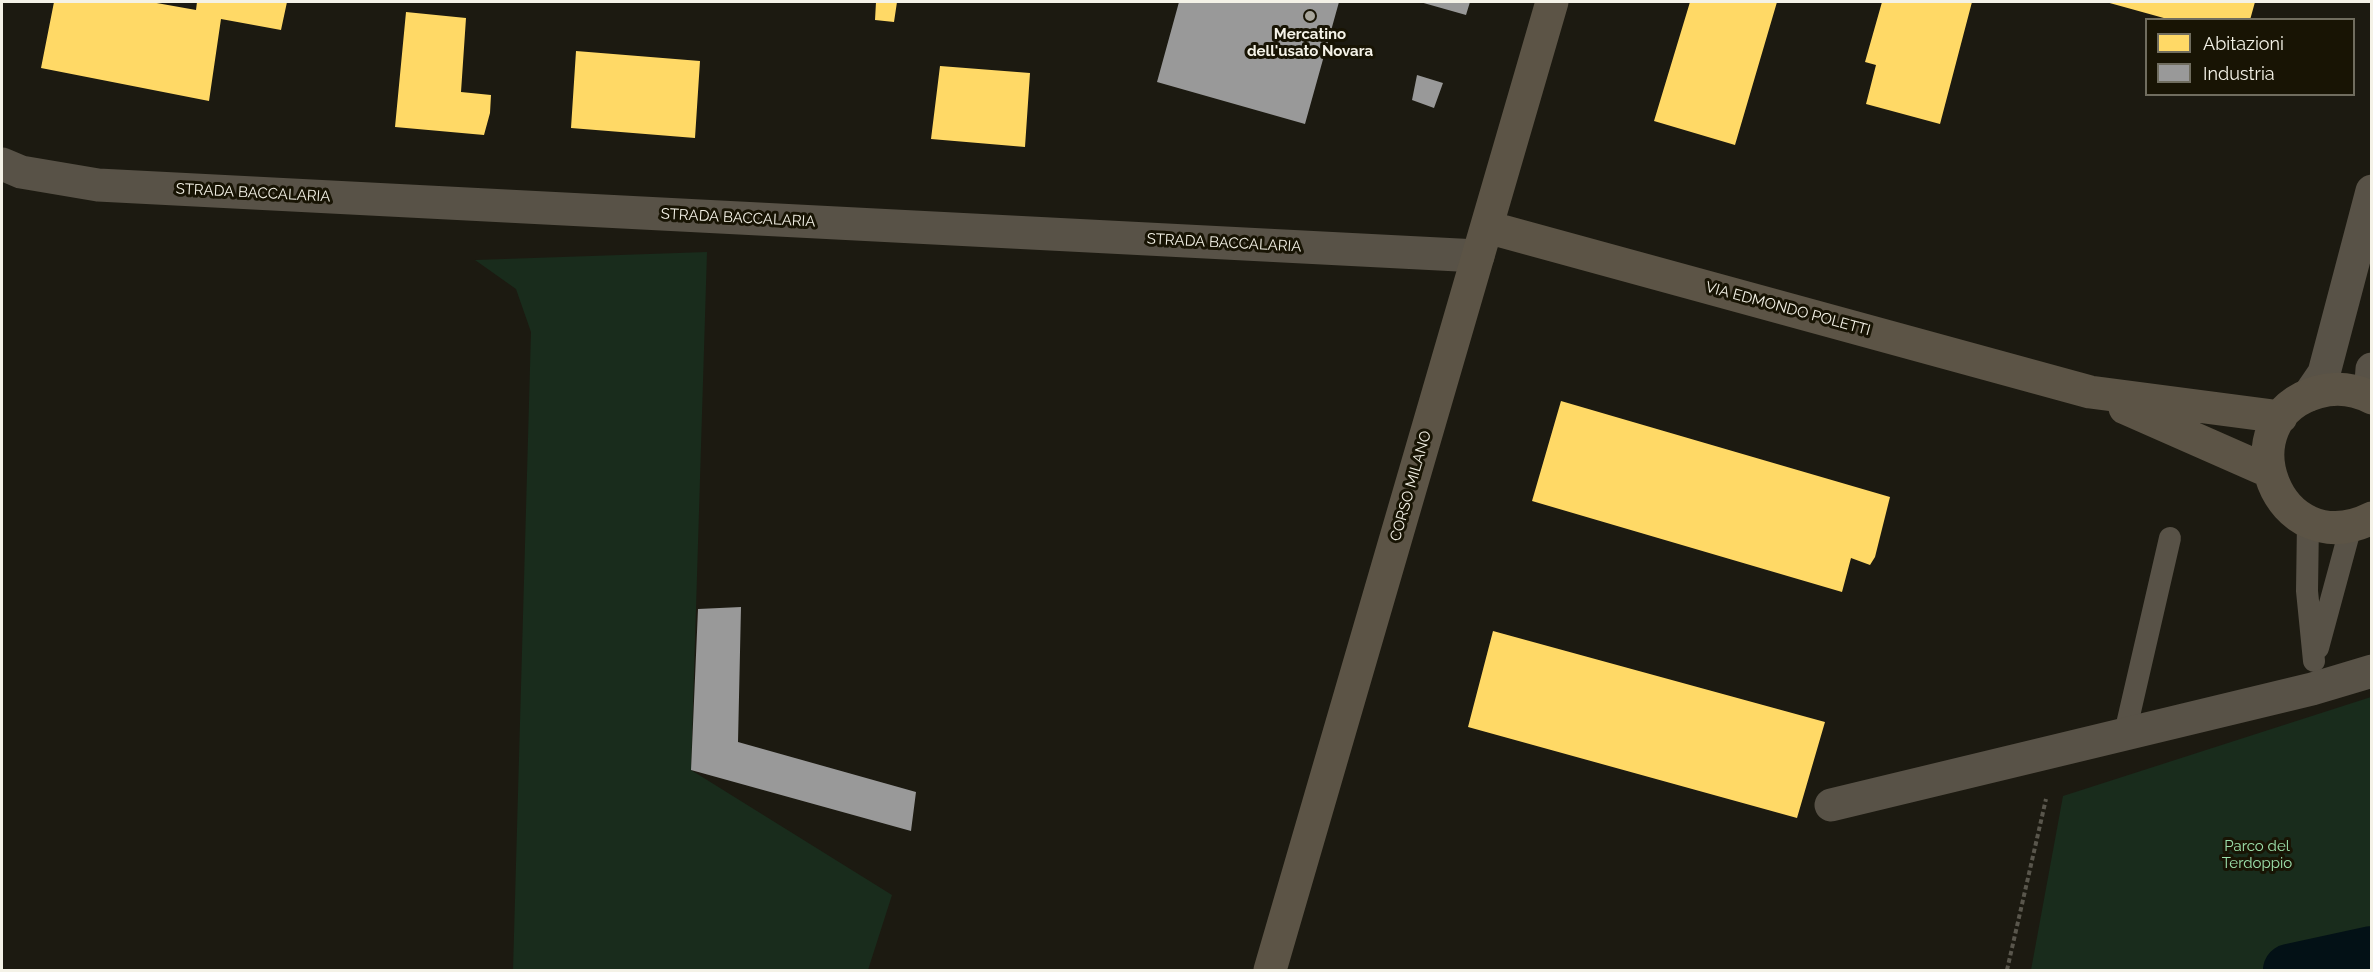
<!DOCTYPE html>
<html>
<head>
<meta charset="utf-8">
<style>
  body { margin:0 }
  #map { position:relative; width:2373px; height:972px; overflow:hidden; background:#1c1a11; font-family:Raleway,sans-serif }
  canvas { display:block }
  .frame { position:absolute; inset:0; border:3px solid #f4f2e7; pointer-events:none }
  .legend { position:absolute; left:2145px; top:18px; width:210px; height:78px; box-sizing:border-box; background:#181404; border:2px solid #706d5f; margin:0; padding:8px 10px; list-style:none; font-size:18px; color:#f4f2e7 }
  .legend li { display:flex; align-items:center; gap:12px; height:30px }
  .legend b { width:30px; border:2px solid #706d5f }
</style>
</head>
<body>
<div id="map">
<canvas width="2373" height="972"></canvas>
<div class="frame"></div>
<ul class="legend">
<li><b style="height:16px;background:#ffd966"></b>Abitazioni</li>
<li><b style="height:16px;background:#999"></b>Industria</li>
</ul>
</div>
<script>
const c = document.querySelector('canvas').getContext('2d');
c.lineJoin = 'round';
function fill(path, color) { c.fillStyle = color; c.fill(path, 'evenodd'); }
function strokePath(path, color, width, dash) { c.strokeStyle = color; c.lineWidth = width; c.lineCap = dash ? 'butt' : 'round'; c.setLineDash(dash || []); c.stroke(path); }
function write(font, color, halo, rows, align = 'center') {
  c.font = font + ' Raleway,sans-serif'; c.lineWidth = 6; c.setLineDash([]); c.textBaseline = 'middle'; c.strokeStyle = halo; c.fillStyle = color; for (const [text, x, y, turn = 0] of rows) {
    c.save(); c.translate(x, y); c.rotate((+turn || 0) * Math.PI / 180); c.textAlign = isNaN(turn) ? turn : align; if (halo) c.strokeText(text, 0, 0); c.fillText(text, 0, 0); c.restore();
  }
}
fill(new Path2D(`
  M 707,252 L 691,770 L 892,895 L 868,970 L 513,970 L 531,332 L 516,289 L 475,260 Z
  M 2371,697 L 2371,970 L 2031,970 L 2063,796 Z`), '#192c1c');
fill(new Path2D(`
  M 54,2 L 151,2 L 196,10 L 197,2 L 287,2 L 281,30 L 221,19 L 209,101 L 41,68 Z
  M 876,2 L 897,2 L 894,22 L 875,20 Z
  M 1690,2 L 1777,2 L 1735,145 L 1654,121 Z
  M 1882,2 L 1972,2 L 1940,124 L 1866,104 L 1876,65 L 1865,62 Z
  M 2106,2 L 2255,2 L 2250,20 L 2171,20 Z
  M 406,12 L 466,18 L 461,92 L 491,95 L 490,113 L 484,135 L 395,127 Z
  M 576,51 L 700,61 L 695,138 L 571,128 Z
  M 940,66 L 1030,73 L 1025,147 L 931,139 Z
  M 1561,401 L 1890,497 L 1875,557 L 1870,565 L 1851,558 L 1842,592 L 1532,501 Z
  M 1493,631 L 1825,722 L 1797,818 L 1468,727 Z`), '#ffd966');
fill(new Path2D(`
  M 1179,2 L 1339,2 L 1305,124 L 1157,82 Z
  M 1420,2 L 1470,2 L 1466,15 Z
  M 1417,75 L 1443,83 L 1434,108 L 1412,100 Z
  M 741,607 L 738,742 L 916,792 L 911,831 L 691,770 L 698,609 Z`), '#999');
strokePath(new Path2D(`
  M 2289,970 L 2372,952`), '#031116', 52);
strokePath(new Path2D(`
  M 2007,970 L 2046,799`), '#59564c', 4, [4.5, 3]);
strokePath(new Path2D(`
  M 2308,522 L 2307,591 L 2314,661
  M 2318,648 L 2351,526
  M 2125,733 L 2170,538`), '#585247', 22);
strokePath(new Path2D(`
  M 2,164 L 21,172 L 98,185 L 1478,256
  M 2309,395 L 2324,373 L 2372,191
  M 2370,396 L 2372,369
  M 1831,805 L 2312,689 L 2372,671`), '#585247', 33);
strokePath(new Path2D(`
  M 1487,227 L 2090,392 L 2281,417
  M 2372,398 C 2355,389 2336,387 2318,392 C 2223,418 2276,566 2372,518
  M 2125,408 L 2268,471
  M 1270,970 L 1552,2`), '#5c5446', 33);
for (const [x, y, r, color] of [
  [1310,16,6,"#a8a69c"]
]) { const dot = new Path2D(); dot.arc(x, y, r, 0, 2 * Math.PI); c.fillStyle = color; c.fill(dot); strokePath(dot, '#181404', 2); }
write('bold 15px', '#f4f2e7', '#181404', [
  ["Mercatino",1310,34],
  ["dell'usato Novara",1310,51]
]);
write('15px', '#f4f2e7', '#181404', [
  ["STRADA BACCALARIA",253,193,3],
  ["STRADA BACCALARIA",738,218,3],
  ["STRADA BACCALARIA",1224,243,3],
  ["VIA EDMONDO POLETTI",1788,309,15],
  ["CORSO MILANO",1411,486,-74]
]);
write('15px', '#9de1ac', '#181404', [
  ["Parco del",2257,846],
  ["Terdoppio",2257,863]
]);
</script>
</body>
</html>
